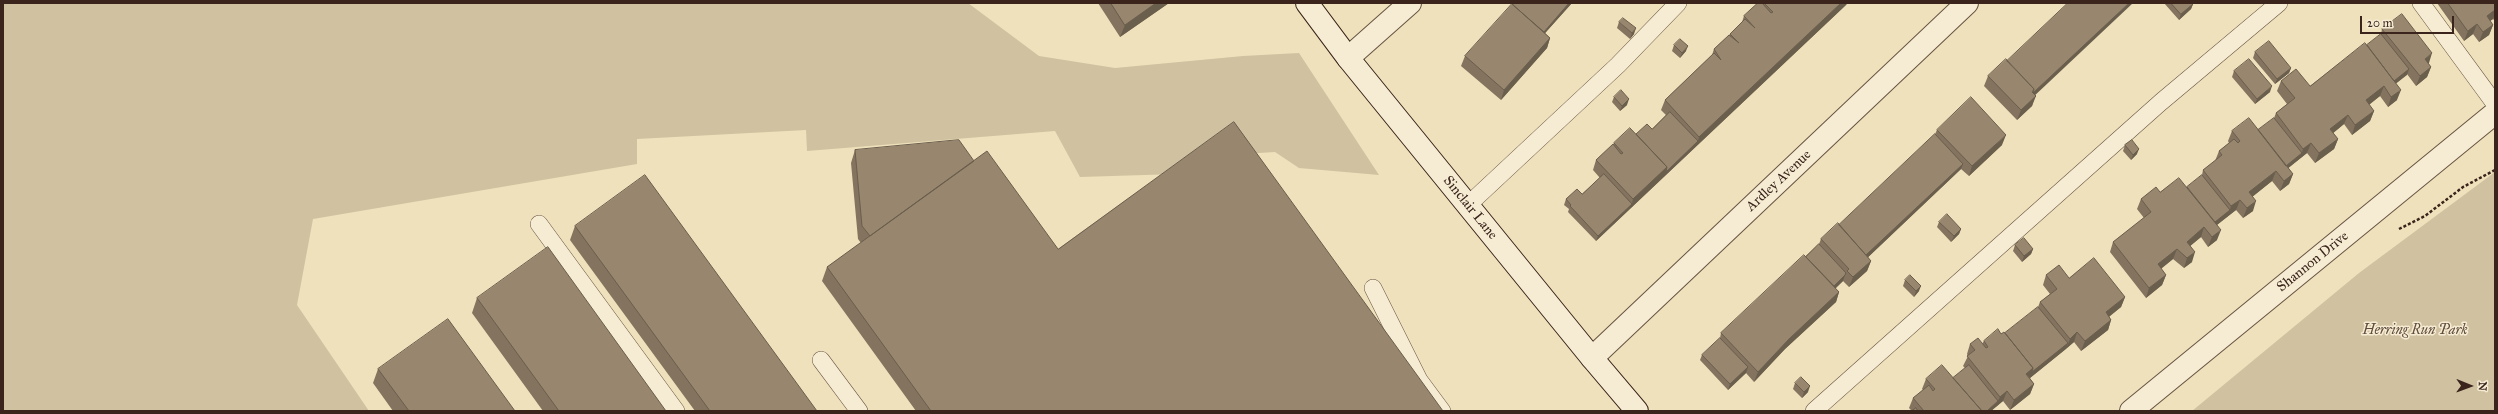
<!DOCTYPE html>
<html>
<head>
<meta charset="utf-8">
<style>
  body { margin:0 }
  #map { position:relative; width:2498px; height:414px; overflow:hidden; background:#efe1bb; font-family:"IM FELL Great Primer",serif }
  canvas { display:block }
  .frame { position:absolute; inset:0; border:4px solid #3a241b; pointer-events:none }
  .north { position:absolute; left:2450px; top:366px; width:40px; height:40px; -webkit-text-stroke:3px #f5ecd3; paint-order:stroke; rotate:91deg; font-size:11px; font-weight:700; line-height:16px; text-align:center; color:#3a241b }
  .north::after { content:''; display:block; margin:auto; width:14px; height:18px; background:#3a241b; clip-path:polygon(50% 0,100% 100%,50% 72%,0 100%) }
  .scale { position:absolute; left:2360px; top:16px; width:94px; height:18px; box-sizing:border-box; border:2px solid #3a241b; border-top:0; padding-left:5px; font-size:12px; line-height:14px; white-space:nowrap; color:#3a241b; -webkit-text-stroke:3px #f5ecd3; paint-order:stroke }
</style>
</head>
<body>
<div id="map">
<canvas width="2498" height="414"></canvas>
<div class="frame"></div>
<div class="north">N</div>
<div class="scale">20 m</div>
</div>
<script>
const c = document.querySelector('canvas').getContext('2d');
c.lineJoin = 'round';
function fill(path, color) { c.fillStyle = color; c.fill(path, 'evenodd'); }
function strokePath(path, color, width, dash) { c.strokeStyle = color; c.lineWidth = width; c.lineCap = dash ? 'butt' : 'round'; c.setLineDash(dash || []); c.stroke(path); }
function write(font, color, halo, rows, align = 'center') {
  c.font = font + ' "IM FELL Great Primer",serif'; c.lineWidth = 3; c.setLineDash([]); c.textBaseline = 'middle'; c.strokeStyle = halo; c.fillStyle = color; for (const [text, x, y, turn = 0] of rows) {
    c.save(); c.translate(x, y); c.rotate((+turn || 0) * Math.PI / 180); c.textAlign = isNaN(turn) ? turn : align; if (halo) c.strokeText(text, 0, 0); c.fillText(text, 0, 0); c.restore();
  }
}
fill(new Path2D(`
  M 3,3 L 968,3 L 1039,56 L 1115,68 L 1243,56 L 1299,53 L 1379,175 L 1299,168 L 1275,152 L 1242,154 L 1177,174 L 1080,177 L 1055,131 L 807,151 L 806,130 L 637,139 L 637,164 L 313,219 L 297,305 L 369,411 L 3,411 Z
  M 2495,172 L 2495,411 L 2192,411 L 2359,273 Z`), '#d0c1a0');
const lane = new Path2D(`
  M 2421,3 L 2495,104
  M 1468,205 L 1618,65 L 1678,3
  M 539,224 L 676,411
  M 1373,288 L 1419,380 L 1442,411
  M 821,360 L 859,411
  M 1814,411 L 2161,102 L 2279,3`);
const street = new Path2D(`
  M 1348,58 L 1410,3
  M 1592,358 L 1967,3
  M 2131,411 L 2495,113`);
const secondary = new Path2D(`
  M 1307,3 L 1348,58 L 1592,358 L 1637,411`);
strokePath(lane, '#675343', 18);
strokePath(street, '#675343', 24);
strokePath(secondary, '#3a241b', 24);
strokePath(new Path2D(`
  M 2399,229 L 2425,216 L 2463,187 L 2495,170`), '#3a241b', 2.5, [3, 2]);
strokePath(lane, '#f5ecd3', 17);
strokePath(street, '#f5ecd3', 22);
strokePath(secondary, '#f5ecd3', 22);
fill(new Path2D(`
  M 1098,3 L 1169,3 L 1120,37 Z
  M 1515,3 L 1572,3 L 1545,33 L 1550,38 L 1547,48 L 1501,100 L 1461,66 L 1465,56 Z
  M 1758,3 L 1848,3 L 1596,241 L 1568,212 L 1569,209 L 1564,205 L 1566,199 L 1582,194 L 1600,178 L 1593,170 L 1596,160 L 1613,145 L 1614,143 L 1652,129 L 1666,115 L 1661,110 L 1665,100 L 1712,55 L 1714,49 L 1729,35 L 1742,22 L 1744,16 Z
  M 2164,3 L 2193,3 L 2193,4 L 2191,9 L 2179,20 Z
  M 2437,3 L 2495,3 L 2495,21 L 2493,19 L 2490,21 L 2493,25 L 2489,35 L 2479,42 L 2473,34 L 2464,41 Z
  M 1619,22 L 1634,34 L 1630,39 L 1617,28 Z
  M 2382,29 L 2429,63 L 2428,63 L 2431,67 L 2427,77 L 2416,86 L 2407,74 L 2396,83 L 2397,100 L 2388,107 L 2380,96 L 2369,105 L 2374,111 L 2370,121 L 2352,135 L 2344,124 L 2333,133 L 2338,139 L 2334,149 L 2315,163 L 2307,153 L 2288,168 L 2293,174 L 2289,184 L 2280,191 L 2272,181 L 2253,196 L 2253,211 L 2243,218 L 2236,210 L 2217,225 L 2217,240 L 2208,247 L 2201,237 L 2190,246 L 2192,262 L 2184,268 L 2173,259 L 2161,269 L 2166,275 L 2162,285 L 2146,298 L 2110,252 L 2113,242 L 2144,218 L 2137,209 L 2141,199 L 2160,192 L 2187,187 L 2202,175 L 2203,170 L 2215,161 L 2219,151 L 2229,143 L 2228,141 L 2232,131 L 2258,130 L 2274,118 L 2276,113 L 2287,104 L 2277,91 L 2281,81 L 2310,86 L 2367,45 L 2381,34 Z
  M 1674,45 L 1686,51 L 1680,58 L 1672,51 Z
  M 2255,52 L 2291,68 L 2289,73 L 2275,84 L 2253,58 Z
  M 2007,61 L 2035,95 L 2032,106 L 2017,120 L 1984,86 L 1988,76 Z
  M 2234,71 L 2270,92 L 2255,104 L 2232,77 Z
  M 1614,97 L 1627,105 L 1620,111 L 1612,102 Z
  M 1937,130 L 2002,145 L 1969,176 L 1961,169 L 1868,257 L 1871,261 L 1867,271 L 1849,287 L 1843,281 L 1835,288 L 1839,292 L 1836,302 L 1785,349 L 1754,382 L 1746,373 L 1728,390 L 1700,360 L 1702,355 L 1720,338 L 1721,333 L 1819,244 L 1821,239 L 1839,225 L 1935,134 Z
  M 2125,145 L 2137,154 L 2131,160 L 2123,151 Z
  M 855,150 L 974,161 L 1058,249 L 1443,411 L 916,411 L 822,281 L 827,267 L 861,243 L 858,239 L 851,163 Z
  M 1939,222 L 1961,229 L 1959,234 L 1951,242 L 1937,227 Z
  M 575,226 L 817,411 L 695,411 L 570,240 Z
  M 2015,245 L 2033,249 L 2031,254 L 2022,262 L 2013,251 Z
  M 2046,275 L 2069,278 L 2125,297 L 2121,307 L 2109,317 L 2111,320 L 2108,330 L 2081,351 L 2074,342 L 2030,378 L 2034,384 L 2030,394 L 2010,410 L 2003,401 L 1991,411 L 1912,411 L 1909,408 L 1913,398 L 1923,390 L 1922,389 L 1926,379 L 1953,378 L 1965,368 L 1963,366 L 1968,356 L 1967,354 L 1970,344 L 1982,344 L 1984,341 L 2001,334 L 2005,333 L 2038,307 L 2040,302 L 2050,294 L 2043,285 Z
  M 1905,280 L 1919,291 L 1914,297 L 1903,286 Z
  M 477,298 L 666,411 L 543,411 L 472,313 Z
  M 378,369 L 515,411 L 393,411 L 373,383 Z
  M 1795,383 L 1808,392 L 1802,398 L 1793,389 Z`), '#83735f');
fill(new Path2D(`
  M 1156,3 L 1169,3 L 1120,37 L 1125,25 Z
  M 1569,3 L 1572,3 L 1538,41 L 1541,35 Z
  M 1841,3 L 1847,3 L 1846,5 L 1596,241 L 1598,236 L 1632,204 L 1633,199 L 1667,167 L 1698,141 L 1699,137 Z
  M 2129,3 L 2133,3 L 2031,99 L 2032,92 Z
  M 2193,4 L 2191,9 L 2179,20 L 2181,14 Z
  M 2495,10 L 2495,14 L 2493,19 L 2483,26 L 2487,16 Z
  M 2477,24 L 2473,34 L 2464,41 L 2468,31 Z
  M 2493,25 L 2489,35 L 2479,42 L 2483,32 Z
  M 1636,28 L 1634,34 L 1630,39 L 1632,33 Z
  M 1550,38 L 1547,48 L 1501,100 L 1504,90 Z
  M 1688,46 L 1686,51 L 1680,58 L 1682,53 Z
  M 2432,53 L 2429,63 L 2421,69 L 2425,59 Z
  M 2431,67 L 2427,77 L 2416,86 L 2420,76 Z
  M 2291,68 L 2289,73 L 2275,84 L 2277,79 Z
  M 2409,69 L 2407,75 L 2389,89 L 2391,83 Z
  M 2272,86 L 2270,92 L 2255,104 L 2257,99 Z
  M 2384,86 L 2380,96 L 2362,110 L 2366,100 Z
  M 2401,90 L 2397,100 L 2388,107 L 2391,97 Z
  M 2036,96 L 2032,106 L 2017,120 L 2021,110 Z
  M 1629,99 L 1627,105 L 1620,111 L 1622,106 Z
  M 2374,111 L 2370,121 L 2352,135 L 2355,125 Z
  M 2348,115 L 2344,124 L 2326,139 L 2330,129 Z
  M 2006,135 L 2002,145 L 1969,176 L 1972,166 Z
  M 2338,139 L 2334,149 L 2315,163 L 2319,153 Z
  M 2311,143 L 2307,153 L 2281,174 L 2283,168 L 2302,153 L 2303,149 Z
  M 2139,149 L 2137,154 L 2131,160 L 2133,155 Z
  M 1963,164 L 1961,169 L 1862,263 L 1864,257 Z
  M 2276,171 L 2272,181 L 2246,202 L 2249,192 Z
  M 2293,174 L 2289,184 L 2280,191 L 2284,181 Z
  M 2240,200 L 2236,210 L 2209,231 L 2211,225 L 2230,210 L 2231,206 Z
  M 2256,201 L 2253,211 L 2243,218 L 2247,208 Z
  M 2204,227 L 2201,237 L 2183,252 L 2187,242 Z
  M 1961,229 L 1959,234 L 1951,242 L 1954,236 Z
  M 2221,230 L 2217,240 L 2208,247 L 2212,237 Z
  M 2033,249 L 2031,254 L 2022,262 L 2024,256 Z
  M 2177,249 L 2173,259 L 2154,274 L 2158,264 Z
  M 2195,252 L 2192,262 L 2184,268 L 2187,258 Z
  M 1871,261 L 1867,271 L 1849,287 L 1853,277 Z
  M 1845,275 L 1843,281 L 1829,295 L 1831,289 Z
  M 2166,275 L 2162,285 L 2146,298 L 2149,288 Z
  M 1921,286 L 1919,291 L 1914,297 L 1916,291 Z
  M 1839,292 L 1836,302 L 1785,349 L 1754,382 L 1758,372 L 1789,339 Z
  M 2125,297 L 2121,307 L 2102,322 L 2106,312 Z
  M 2111,320 L 2108,330 L 2081,351 L 2085,341 Z
  M 2077,332 L 2074,342 L 2066,349 L 2070,339 Z
  M 2068,343 L 2066,349 L 2030,378 L 2026,374 L 2033,368 Z
  M 1748,367 L 1746,373 L 1728,390 L 1730,384 Z
  M 2034,384 L 2030,394 L 2010,410 L 2014,400 Z
  M 1810,386 L 1808,392 L 1802,398 L 1804,392 Z
  M 2007,391 L 2003,401 L 1991,411 L 1987,411 L 1998,401 L 2000,397 Z`), '#6a5e4d');
const building = new Path2D(`
  M 1111,3 L 1156,3 L 1125,25 Z
  M 1515,3 L 1569,3 L 1544,32 L 1513,5 Z
  M 1758,3 L 1762,3 L 1771,13 L 1773,12 L 1764,3 L 1841,3 L 1699,137 L 1665,100 L 1714,53 L 1721,60 L 1714,49 L 1729,35 L 1739,43 L 1730,34 L 1745,19 L 1755,28 L 1744,16 Z
  M 2068,3 L 2129,3 L 2033,93 L 2034,89 L 2007,61 Z
  M 2171,3 L 2193,3 L 2193,4 L 2181,14 Z
  M 2448,3 L 2495,3 L 2495,10 L 2487,16 L 2493,25 L 2483,32 L 2477,24 L 2468,31 Z
  M 1512,4 L 1550,38 L 1504,90 L 1465,56 Z
  M 2402,14 L 2432,53 L 2425,59 L 2431,67 L 2420,76 L 2382,29 Z
  M 1623,18 L 1636,28 L 1632,33 L 1619,22 Z
  M 2381,34 L 2409,69 L 2394,81 L 2367,45 Z
  M 1680,39 L 1688,46 L 1682,53 L 1674,45 Z
  M 2269,41 L 2291,68 L 2277,79 L 2255,52 Z
  M 2365,43 L 2401,90 L 2391,97 L 2384,86 L 2366,100 L 2374,111 L 2355,125 L 2348,115 L 2330,129 L 2338,139 L 2319,153 L 2311,143 L 2303,149 L 2276,113 L 2295,98 L 2281,81 L 2296,69 L 2310,86 Z
  M 2006,59 L 2034,89 L 2032,92 L 2036,96 L 2021,110 L 1988,76 Z
  M 2249,59 L 2272,86 L 2257,99 L 2234,71 Z
  M 1621,90 L 1629,99 L 1622,106 L 1614,97 Z
  M 1971,97 L 2006,135 L 1972,166 L 1937,130 Z
  M 1670,112 L 1698,141 L 1666,172 L 1667,167 L 1636,134 L 1647,124 L 1652,129 Z
  M 2249,118 L 2293,174 L 2284,181 L 2276,171 L 2249,192 L 2256,201 L 2247,208 L 2240,200 L 2231,206 L 2203,170 L 2222,155 L 2219,151 L 2234,139 L 2238,143 L 2240,141 L 2232,131 Z
  M 2274,118 L 2302,153 L 2286,166 L 2258,130 Z
  M 1234,122 L 1443,411 L 931,411 L 827,267 L 987,151 L 1058,249 Z
  M 1630,128 L 1667,167 L 1633,199 L 1596,160 L 1613,144 L 1621,154 L 1623,153 L 1614,143 Z
  M 1935,134 L 1963,164 L 1866,255 L 1839,225 Z
  M 959,140 L 974,161 L 870,236 L 862,226 L 855,150 Z
  M 2132,140 L 2139,149 L 2133,155 L 2125,145 Z
  M 1604,174 L 1632,204 L 1598,236 L 1570,206 L 1571,205 L 1566,199 L 1577,189 L 1582,194 Z
  M 645,175 L 817,411 L 710,411 L 575,226 Z
  M 2202,175 L 2230,210 L 2215,222 L 2187,187 Z
  M 2179,178 L 2221,230 L 2212,237 L 2204,227 L 2187,242 L 2195,252 L 2187,258 L 2177,249 L 2158,264 L 2166,275 L 2149,288 L 2113,242 L 2151,212 L 2141,199 L 2156,187 L 2160,192 Z
  M 1947,214 L 1961,229 L 1954,236 L 1939,222 Z
  M 1838,223 L 1871,261 L 1853,277 L 1847,271 L 1849,269 L 1821,239 Z
  M 2024,238 L 2033,249 L 2024,256 L 2015,245 Z
  M 1819,244 L 1846,273 L 1845,275 L 1834,286 L 1806,257 Z
  M 548,247 L 666,411 L 559,411 L 477,298 Z
  M 1804,255 L 1839,292 L 1789,339 L 1758,372 L 1721,333 Z
  M 2094,258 L 2125,297 L 2106,312 L 2111,320 L 2085,341 L 2077,332 L 2070,339 L 2040,302 L 2057,289 L 2046,275 L 2059,265 L 2069,278 Z
  M 1910,275 L 1921,286 L 1916,291 L 1905,280 Z
  M 2038,307 L 2068,343 L 2032,372 L 2033,368 L 2005,333 Z
  M 448,319 L 515,411 L 409,411 L 378,369 Z
  M 1998,329 L 2001,334 L 2004,332 L 2033,368 L 2026,374 L 2034,384 L 2014,400 L 2007,391 L 2000,397 L 1967,356 L 1975,350 L 1970,344 L 1978,338 L 1986,348 L 1988,347 L 1984,341 Z
  M 1720,338 L 1748,367 L 1730,384 L 1702,355 Z
  M 1942,365 L 1982,411 L 1924,411 L 1913,398 L 1929,385 L 1933,391 L 1935,389 L 1926,379 Z
  M 1969,365 L 1998,401 L 1987,411 L 1982,411 L 1953,378 Z
  M 1801,377 L 1810,386 L 1804,392 L 1795,383 Z
  M 1916,408 L 1918,411 L 1912,411 Z`);
fill(building, '#98866e');
strokePath(building, '#6a5e4d', 1);
write('14px', '#3a241b', '#f5ecd3', [
  ["Ardley Avenue",1779,181,-43],
  ["Sinclair Lane",1470,208,51],
  ["Shannon Drive",2313,262,-39]
]);
write('italic 14px', '#604b3c', '#f5ecd3', [
  ["Herring Run Park",2415,331]
]);
</script>
</body>
</html>
